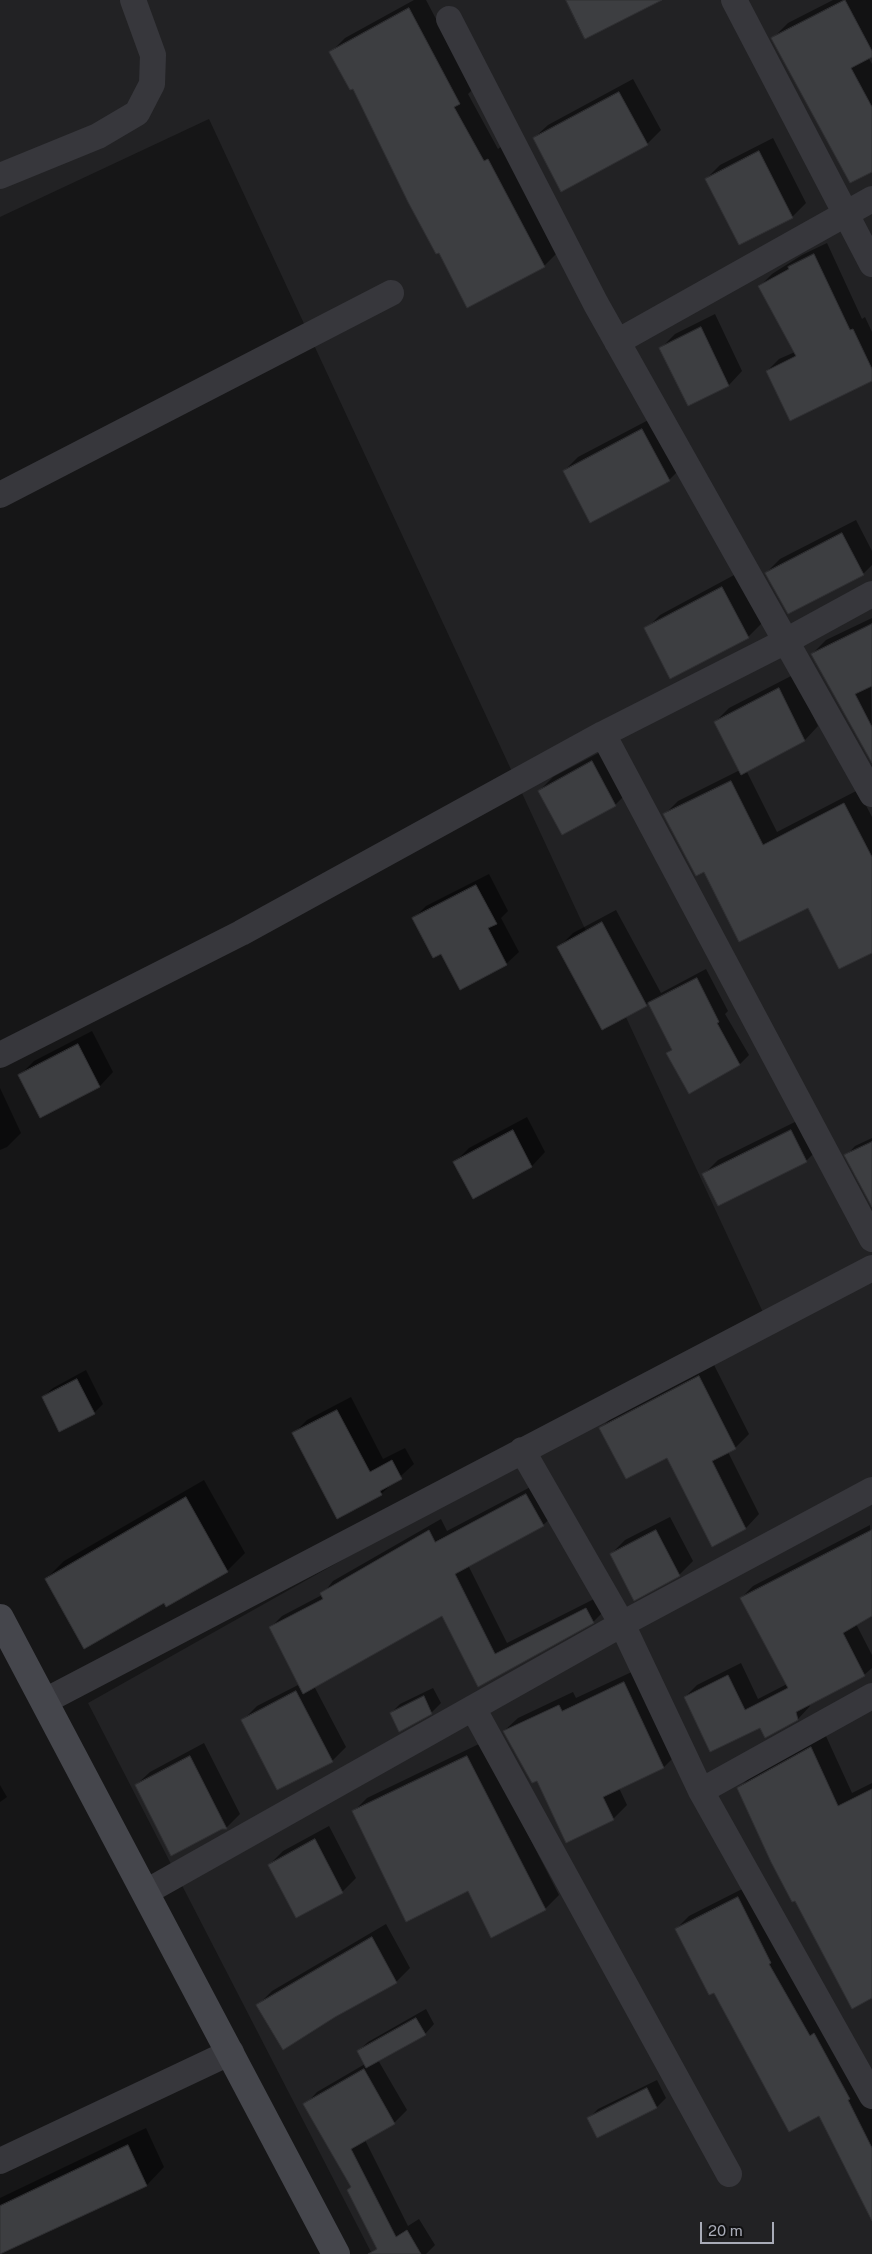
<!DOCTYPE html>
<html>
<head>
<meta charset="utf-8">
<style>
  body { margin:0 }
  #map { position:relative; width:872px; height:2254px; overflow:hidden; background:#161617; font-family:"Public Sans",sans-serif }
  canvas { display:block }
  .scale { position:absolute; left:700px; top:2222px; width:74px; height:22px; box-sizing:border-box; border:2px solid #a8abb7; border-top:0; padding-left:6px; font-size:15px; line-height:18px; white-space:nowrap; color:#a8abb7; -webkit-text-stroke:4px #111112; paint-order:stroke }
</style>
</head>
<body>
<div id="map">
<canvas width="872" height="2254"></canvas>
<div class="scale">20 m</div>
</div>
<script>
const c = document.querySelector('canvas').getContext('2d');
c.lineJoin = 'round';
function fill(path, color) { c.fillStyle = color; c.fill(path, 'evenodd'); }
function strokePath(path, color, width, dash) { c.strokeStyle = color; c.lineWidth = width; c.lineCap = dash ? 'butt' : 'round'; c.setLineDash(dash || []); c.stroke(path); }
fill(new Path2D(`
  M 0,0 L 872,0 L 872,2254 L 372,2254 L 88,1703 L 767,1321 L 209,119 L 0,217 Z`), '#222224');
fill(new Path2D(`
  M 414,0 L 426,0 L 473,89 L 468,94 L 498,149 L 502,146 L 558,252 L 544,266 L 353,87 L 331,52 L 345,38 Z
  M 833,0 L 872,0 L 872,55 L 868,57 L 872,64 L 872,170 L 773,38 L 788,23 Z
  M 633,79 L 661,130 L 647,144 L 534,138 L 548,125 Z
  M 773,138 L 806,203 L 792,217 L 706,179 L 720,165 Z
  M 827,243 L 862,319 L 865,317 L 872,332 L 872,380 L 767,371 L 779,359 L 795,352 L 760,286 L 772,274 L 802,255 Z
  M 715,314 L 742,371 L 729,385 L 688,405 L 661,348 L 675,334 Z
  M 656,416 L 683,466 L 669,480 L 564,471 L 578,457 Z
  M 856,520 L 872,551 L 872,565 L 863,574 L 766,573 L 780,559 Z
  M 736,574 L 762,623 L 748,637 L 646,629 L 660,615 Z
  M 872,618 L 871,685 L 872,744 L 812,654 L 826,640 Z
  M 793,675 L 818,726 L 805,740 L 746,770 L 777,832 L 858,790 L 872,817 L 872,951 L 808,906 L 705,870 L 664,815 L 678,801 L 740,770 L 715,722 L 729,708 Z
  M 606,749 L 629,791 L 615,805 L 539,791 L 553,777 Z
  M 489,874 L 508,911 L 501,918 L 519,952 L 506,964 L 441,952 L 414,918 L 426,906 Z
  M 616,910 L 661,993 L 706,969 L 728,1011 L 725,1014 L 749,1055 L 740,1064 L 690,1092 L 668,1053 L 673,1048 L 649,1002 L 646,1005 L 559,947 L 573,933 Z
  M 92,1031 L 113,1072 L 100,1086 L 41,1116 L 20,1075 L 34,1061 Z
  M 0,1088 L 21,1133 L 7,1147 L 0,1150 Z
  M 527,1117 L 545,1152 L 532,1166 L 473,1197 L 455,1162 L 469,1148 Z
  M 805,1117 L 820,1147 L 806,1161 L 704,1174 L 718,1160 Z
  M 872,1138 L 872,1204 L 846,1156 L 855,1146 Z
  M 713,1363 L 749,1434 L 735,1448 L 728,1452 L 759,1514 L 746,1528 L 667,1457 L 601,1428 L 615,1414 Z
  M 86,1370 L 103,1404 L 94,1413 L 43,1397 L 53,1388 Z
  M 351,1397 L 383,1459 L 405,1448 L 414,1464 L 381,1494 L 294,1433 L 307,1420 Z
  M 204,1480 L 245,1553 L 227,1571 L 164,1601 L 46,1579 L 64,1561 Z
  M 538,1483 L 555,1514 L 543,1525 L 468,1565 L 507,1643 L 598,1597 L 605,1610 L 593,1622 L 478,1686 L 443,1614 L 314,1686 L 346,1747 L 332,1761 L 243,1720 L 257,1706 L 300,1684 L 270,1628 L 282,1616 L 322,1595 L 333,1581 L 441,1519 L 447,1531 Z
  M 670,1517 L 693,1561 L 679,1575 L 611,1554 L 625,1540 Z
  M 870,1525 L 872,1615 L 856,1624 L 872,1655 L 872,1668 L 864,1675 L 809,1704 L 810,1706 L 798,1719 L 761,1726 L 685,1697 L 697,1685 L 741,1663 L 758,1699 L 787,1684 L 741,1598 L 753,1586 Z
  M 638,1669 L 678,1753 L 664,1767 L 619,1788 L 627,1805 L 613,1819 L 538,1779 L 504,1731 L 518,1718 L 573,1692 L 576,1698 Z
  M 433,1688 L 441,1703 L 431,1713 L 391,1713 L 400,1704 Z
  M 825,1734 L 852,1793 L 872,1783 L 872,1997 L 739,1788 L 752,1775 Z
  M 204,1743 L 240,1814 L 226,1828 L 222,1828 L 136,1785 L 150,1772 Z
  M 481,1743 L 559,1895 L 545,1909 L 469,1889 L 354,1811 L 367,1798 Z
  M 0,1785 L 7,1797 L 0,1802 Z
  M 329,1826 L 356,1878 L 342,1892 L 269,1865 L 283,1851 Z
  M 750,1885 L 827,2022 L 872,2109 L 872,2220 L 819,2114 L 715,1991 L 676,1929 L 689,1916 Z
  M 386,1924 L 410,1968 L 396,1982 L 258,2005 L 272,1991 Z
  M 426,2009 L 434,2024 L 425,2034 L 378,2060 L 407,2110 L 395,2122 L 365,2140 L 408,2226 L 419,2219 L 435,2245 L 426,2254 L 383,2254 L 352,2186 L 305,2105 L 317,2092 L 365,2064 L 358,2051 L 368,2042 Z
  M 657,2080 L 666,2098 L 657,2107 L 589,2118 L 598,2109 Z
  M 146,2128 L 164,2167 L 147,2185 L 0,2254 L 0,2198 Z`), '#0007');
const building = new Path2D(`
  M 566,0 L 662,0 L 585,39 Z
  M 845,0 L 872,51 L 872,57 L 851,68 L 872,107 L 872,172 L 850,183 L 771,38 Z
  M 409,8 L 460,104 L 454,107 L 484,161 L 488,159 L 545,267 L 467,308 L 439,253 L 436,254 L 408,202 L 353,89 L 350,90 L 329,52 Z
  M 619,92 L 648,145 L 561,192 L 533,138 Z
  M 759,151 L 793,218 L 739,245 L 705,179 Z
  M 814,254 L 850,330 L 853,329 L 872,369 L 872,381 L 790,421 L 766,371 L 796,356 L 758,286 L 789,269 L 788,267 Z
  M 701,327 L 729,386 L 688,406 L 659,348 Z
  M 642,429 L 670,481 L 590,523 L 563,471 Z
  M 842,533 L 864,575 L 788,614 L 765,573 Z
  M 722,587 L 749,638 L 670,679 L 644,628 Z
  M 872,624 L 872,686 L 855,694 L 872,727 L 872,763 L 811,654 Z
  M 779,688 L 805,741 L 741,775 L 714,722 Z
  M 592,761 L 616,806 L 562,835 L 538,791 Z
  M 731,781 L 763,845 L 844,803 L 872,857 L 872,953 L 839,969 L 808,908 L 739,942 L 704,872 L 696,876 L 663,814 Z
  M 476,885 L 497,924 L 488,928 L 507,965 L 460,990 L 441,954 L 433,958 L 412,918 Z
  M 602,922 L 647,1006 L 602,1030 L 557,947 Z
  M 697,978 L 719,1022 L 717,1023 L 740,1065 L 689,1094 L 666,1053 L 672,1050 L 648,1003 Z
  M 78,1044 L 100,1087 L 40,1118 L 18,1075 Z
  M 513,1130 L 532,1167 L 473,1199 L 453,1162 Z
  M 791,1130 L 807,1162 L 718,1206 L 702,1174 Z
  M 872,1142 L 872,1207 L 844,1155 Z
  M 699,1376 L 736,1449 L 712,1461 L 746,1529 L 712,1547 L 667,1458 L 626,1479 L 599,1428 Z
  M 77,1379 L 95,1414 L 59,1432 L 42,1397 Z
  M 337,1410 L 370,1472 L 392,1460 L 402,1479 L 380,1491 L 382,1495 L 337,1519 L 292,1433 Z
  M 526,1494 L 544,1526 L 455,1574 L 495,1654 L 586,1608 L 594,1623 L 478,1687 L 442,1616 L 303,1694 L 269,1627 L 323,1599 L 320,1593 L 429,1530 L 435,1542 Z
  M 186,1497 L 228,1572 L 166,1607 L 164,1603 L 84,1649 L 45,1579 Z
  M 656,1530 L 680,1576 L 634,1601 L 610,1554 Z
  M 872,1530 L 872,1616 L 843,1633 L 865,1676 L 796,1712 L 798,1720 L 765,1738 L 760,1728 L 710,1752 L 684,1697 L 728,1675 L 745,1710 L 788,1688 L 740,1598 Z
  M 624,1682 L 664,1768 L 603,1797 L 614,1820 L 566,1843 L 537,1781 L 532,1783 L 503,1731 L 559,1705 L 562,1711 Z
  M 296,1691 L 333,1762 L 277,1790 L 241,1720 Z
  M 424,1696 L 432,1714 L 399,1732 L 390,1713 Z
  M 811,1747 L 838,1806 L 872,1789 L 872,1998 L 852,2009 L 795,1901 L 792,1902 L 771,1862 L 737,1788 Z
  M 190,1756 L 227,1829 L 222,1829 L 171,1856 L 135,1785 Z
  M 467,1756 L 546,1910 L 491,1938 L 468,1891 L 406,1922 L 352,1811 Z
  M 315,1839 L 343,1893 L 296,1918 L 268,1865 Z
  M 738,1897 L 771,1963 L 769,1964 L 810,2036 L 814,2033 L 850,2099 L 848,2100 L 872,2148 L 872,2221 L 819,2116 L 789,2132 L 714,1993 L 709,1995 L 675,1929 Z
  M 372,1937 L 397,1983 L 335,2017 L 283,2050 L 256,2005 Z
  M 416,2018 L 426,2035 L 366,2068 L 357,2051 Z
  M 364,2069 L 395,2124 L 351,2149 L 396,2237 L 407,2230 L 421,2254 L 368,2254 L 377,2249 L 347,2190 L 351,2187 L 303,2104 Z
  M 647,2088 L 657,2108 L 597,2138 L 587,2118 Z
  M 128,2145 L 147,2186 L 0,2254 L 0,2206 Z`);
fill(building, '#3d3e41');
strokePath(building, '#303033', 1);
strokePath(new Path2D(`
  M 734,0 L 872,264
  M 449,19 L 596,304 L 872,794
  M 0,176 L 98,136 L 137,113 L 152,84 L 153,55 L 133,0
  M 617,342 L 872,199
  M 0,495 L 391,293
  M 872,594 L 786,641 L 603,734 L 872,1239
  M 0,1055 L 241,933 L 603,734
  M 522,1450 L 622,1624 L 701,1791 L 872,2096
  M 45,1701 L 872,1268
  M 473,1708 L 729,2174
  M 701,1791 L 872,1696
  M 146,1892 L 622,1624 L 872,1490
  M 0,2161 L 231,2052`), '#37373c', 26);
strokePath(new Path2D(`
  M 0,1618 L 336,2254`), '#45464c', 28);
</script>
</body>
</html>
